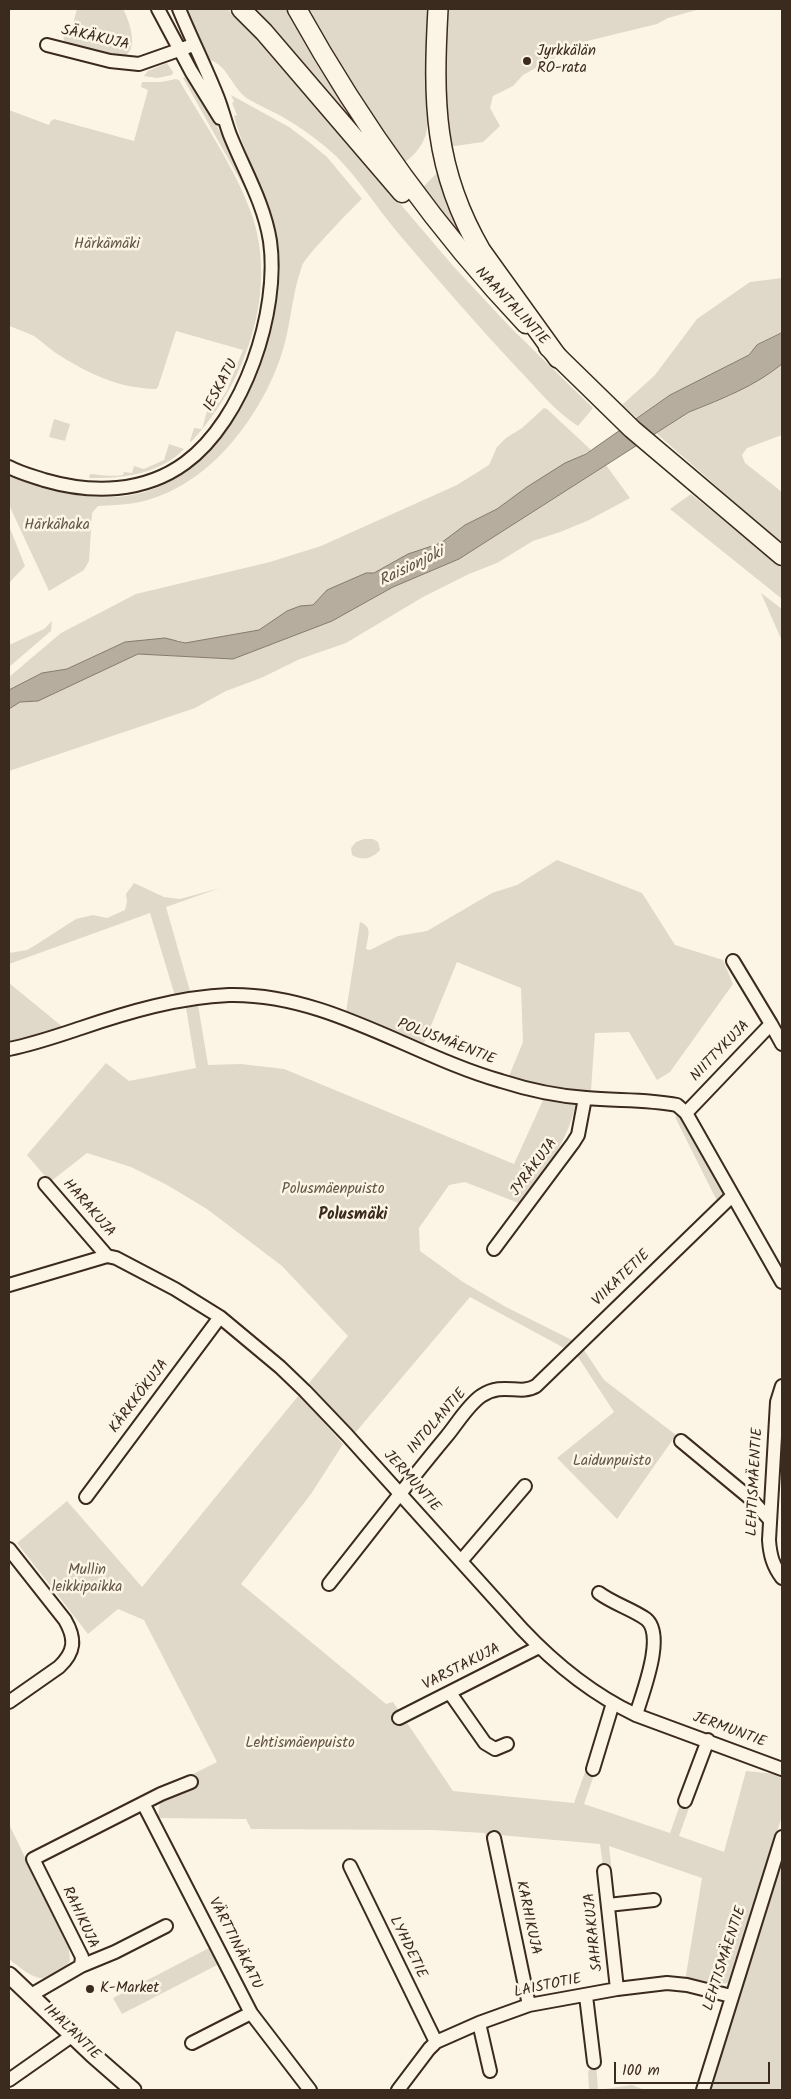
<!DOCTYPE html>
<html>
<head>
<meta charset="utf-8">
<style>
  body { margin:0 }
  #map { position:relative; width:791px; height:2099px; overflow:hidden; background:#fcf5e5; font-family:Kalam,sans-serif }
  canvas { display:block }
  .frame { position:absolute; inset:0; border:10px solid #3b2a1e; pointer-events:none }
  .scale { position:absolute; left:614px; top:2062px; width:156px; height:22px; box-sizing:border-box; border:2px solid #3b2a1e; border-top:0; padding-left:6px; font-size:15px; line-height:18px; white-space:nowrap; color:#3b2a1e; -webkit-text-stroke:4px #fcf5e5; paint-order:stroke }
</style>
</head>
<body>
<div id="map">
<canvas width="791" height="2099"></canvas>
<div class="frame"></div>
<div class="scale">100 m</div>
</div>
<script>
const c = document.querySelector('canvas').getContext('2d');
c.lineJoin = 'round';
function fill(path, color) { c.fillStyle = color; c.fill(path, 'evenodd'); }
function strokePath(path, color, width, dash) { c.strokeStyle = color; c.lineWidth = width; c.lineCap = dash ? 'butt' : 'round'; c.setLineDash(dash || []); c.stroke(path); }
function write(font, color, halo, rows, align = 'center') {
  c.font = font + ' Kalam,sans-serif'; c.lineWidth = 5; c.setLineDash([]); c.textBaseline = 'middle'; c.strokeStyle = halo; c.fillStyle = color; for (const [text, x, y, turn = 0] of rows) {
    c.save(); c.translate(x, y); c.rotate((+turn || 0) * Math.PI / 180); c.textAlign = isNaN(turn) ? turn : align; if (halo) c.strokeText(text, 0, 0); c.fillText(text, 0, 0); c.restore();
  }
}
fill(new Path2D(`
  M 77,9 L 123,9 C 129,19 141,53 121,57 C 112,58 79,47 68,45 L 64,41 L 62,28 L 71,31 Z
  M 184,9 L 227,9 L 252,30 L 454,267 L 511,328 L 593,408 L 578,426 C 555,412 537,388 518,369 C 477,325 437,279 398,233 C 377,208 359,179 336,156 C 320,141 300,127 281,116 C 270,110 258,105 248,99 C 230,87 228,62 205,59 Z
  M 248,9 L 286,9 L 315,61 L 364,138 Z
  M 308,9 L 428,9 C 427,32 426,55 426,78 C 427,111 437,139 405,162 L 369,110 Z
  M 447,9 L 700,9 L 668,18 L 657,24 L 583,42 L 523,75 L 513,86 L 493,96 L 490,108 L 500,126 L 483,142 L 448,147 L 441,118 Z
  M 167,63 L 173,72 L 172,75 L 157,78 L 144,76 L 148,71 Z
  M 189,75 L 227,145 L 249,196 L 183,78 Z
  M 176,79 L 179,80 C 202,120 234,166 250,210 C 280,288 246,384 191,442 L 190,441 L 194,428 L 202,429 L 210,401 L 212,400 L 219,403 L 227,390 L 243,350 L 176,331 L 158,387 L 156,389 C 119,388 94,376 62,357 C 52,351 44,343 34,336 C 26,332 17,329 9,326 L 9,110 L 49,125 L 51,121 L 54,119 L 134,141 L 148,90 L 141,87 L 142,82 L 161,82 Z
  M 231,95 L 289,127 L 309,142 L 327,157 L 362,199 C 353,207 305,257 302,266 C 291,296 291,329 280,359 C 258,421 207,487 140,502 C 126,505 112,505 98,506 L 92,513 L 89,561 L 84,570 L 49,591 L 9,505 L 9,474 C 48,492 102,505 145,492 C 222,467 261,382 275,309 C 277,293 280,276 279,260 C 276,209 247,165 234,116 L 237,115 L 232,103 L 234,102 Z
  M 441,169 L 467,241 L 464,240 L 423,187 Z
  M 782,278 L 782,333 L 762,343 L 749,355 L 670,395 L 637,418 L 622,405 L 655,375 L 697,319 L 750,282 Z
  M 782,364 L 782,435 L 747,448 L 742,455 L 745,463 L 782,492 L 782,544 L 656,433 L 689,412 L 730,396 L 772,372 Z
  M 544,408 L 547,409 L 591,450 L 527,487 L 497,509 L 465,525 L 442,543 L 408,554 L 374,573 L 366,574 L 327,590 L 313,605 L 300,606 L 287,611 L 259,630 L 185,643 L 178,640 L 125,642 L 67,669 L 42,673 L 9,690 L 9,677 L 61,633 L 136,594 L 270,562 L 321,546 L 457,485 L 489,465 L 497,447 L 506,438 L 522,428 Z
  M 54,419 L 70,424 L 65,441 L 49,437 Z
  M 169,444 L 184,449 C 160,474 121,479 89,478 L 90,474 C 102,475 111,477 123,475 L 124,472 L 132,473 L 134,466 L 144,469 L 164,460 Z
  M 606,465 L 630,498 L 587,521 L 560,532 L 533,541 L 497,563 L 469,574 L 423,597 L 346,643 L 300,659 L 261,678 L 226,691 L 195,708 L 9,771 L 9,709 L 20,702 L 38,701 L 138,654 L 233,659 L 332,621 L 393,587 L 459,559 Z
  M 691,494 L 782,568 L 782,599 L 670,509 Z
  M 9,526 L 25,566 L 9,583 Z
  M 761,593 L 782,609 L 782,641 Z
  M 52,621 L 51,631 L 9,667 L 9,645 L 44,629 Z
  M 364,839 L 373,839 L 378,842 L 380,850 C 372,859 362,861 352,855 L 351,848 L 356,842 Z
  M 557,860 L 642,893 L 675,945 L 723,960 L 733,984 L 670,1072 L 657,1080 L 629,1032 L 595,1033 L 591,1090 L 548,1093 L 524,1088 L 509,1076 L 523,1042 L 521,988 L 457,962 L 424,1043 L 346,1012 L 360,922 C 373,927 368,936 366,949 L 370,950 L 398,936 L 427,931 L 492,893 L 517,885 Z
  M 134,883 L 164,897 L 180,899 L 220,888 L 166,907 L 190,991 L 175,996 L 150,913 L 9,964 L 9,953 L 27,950 L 34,946 L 76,919 L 93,915 L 107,918 L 125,910 L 127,902 L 126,894 Z
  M 9,983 L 64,1028 L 27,1040 L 9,1042 Z
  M 198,1005 L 208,1065 L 241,1064 L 284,1069 L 514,1164 L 544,1098 L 577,1097 C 570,1141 545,1168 521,1204 L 465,1182 L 449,1185 L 419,1228 L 420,1251 L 463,1282 L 506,1307 L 574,1341 L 566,1349 L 470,1297 L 355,1433 L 309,1383 L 348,1336 L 282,1266 L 207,1209 L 167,1185 L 131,1167 L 87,1153 L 50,1182 L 27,1155 L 106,1063 L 129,1081 L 196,1068 L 186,1008 Z
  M 686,1113 L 732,1196 L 720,1207 L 675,1117 Z
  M 582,1347 L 604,1380 L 676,1435 L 617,1519 L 557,1458 L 614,1412 L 578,1357 Z
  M 299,1395 L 343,1444 L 311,1494 L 241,1584 L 386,1704 L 393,1702 L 453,1791 L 574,1803 L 585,1772 L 594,1775 L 584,1804 L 670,1833 L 680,1805 L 689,1808 L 679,1836 L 724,1852 L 746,1771 L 776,1774 L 782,1778 L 782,1816 L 729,1983 L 719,1984 L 685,1981 L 702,1878 L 609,1846 L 612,1872 L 604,1873 L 600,1844 L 499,1835 L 503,1855 L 490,1857 L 485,1833 L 433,1830 L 251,1829 L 246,1819 L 158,1818 L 160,1801 L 185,1778 L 217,1762 L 144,1620 L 118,1609 L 88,1634 L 17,1543 L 67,1501 L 142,1587 Z
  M 9,1824 L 69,1949 L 70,1961 C 46,1990 33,1978 9,1959 Z
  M 782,1854 L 782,2090 L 710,2090 Z
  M 211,1947 L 219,1964 L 122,2014 L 113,1998 Z
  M 596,2061 L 598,2090 L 632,2085 L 645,2090 L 589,2090 L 588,2072 Z`), '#e0d8c8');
const water = new Path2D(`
  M 782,333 L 782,364 C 755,386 722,399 689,412 L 459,559 L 393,587 L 332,621 L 233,659 L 138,654 L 38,701 L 20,702 L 9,709 L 9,690 L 42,673 L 67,669 L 125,642 L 165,638 L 185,643 L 259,630 L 287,611 L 300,606 L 313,605 L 327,590 L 366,573 L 374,573 L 408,554 L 441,543 L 465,525 L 497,509 L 527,487 L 565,463 L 586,454 L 670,395 L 749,355 L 757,345 Z`);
fill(water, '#b7ad9e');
strokePath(water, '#85796b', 1);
const minor = new Path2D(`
  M 158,9 L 191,71 L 220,118
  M 47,45 L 110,61 L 139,64 L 193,45
  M 9,467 C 20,473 32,476 44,480 C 92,494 144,493 185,463 C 244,420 280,311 270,241 C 264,203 244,170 230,135 C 225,122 222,108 217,96 C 205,66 191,38 179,9
  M 771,1024 L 782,1044
  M 9,1049 C 34,1044 57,1036 81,1028 C 128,1012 179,997 229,995 C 327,993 410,1055 501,1081 C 529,1090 557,1096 586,1098 C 616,1101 647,1099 677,1105 L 686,1113 L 782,1282
  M 686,1113 L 771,1024 L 733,961
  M 45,1184 L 107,1256
  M 494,1249 L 573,1143 L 578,1135 L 585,1098
  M 9,1285 L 107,1256 L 116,1258 L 175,1289 L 220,1317 L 280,1367 L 305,1391 L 347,1435 L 522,1629 C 554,1663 594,1695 636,1715 L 782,1769
  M 782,1386 L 777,1402 L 769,1540 C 770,1555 773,1566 782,1578
  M 681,1441 L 751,1499 L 769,1519
  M 86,1497 L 220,1317
  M 9,1549 L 65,1620 C 76,1639 75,1652 59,1667 L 9,1702
  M 461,1561 L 525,1486
  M 329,1584 C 368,1535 406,1485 446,1437 C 457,1424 467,1406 481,1396 C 504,1381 519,1396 536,1386 L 732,1196
  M 599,1593 C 614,1604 632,1609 646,1619 C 666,1635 642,1694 636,1715
  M 450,1693 L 485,1743 L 495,1749 L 507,1744
  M 399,1718 L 539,1647
  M 593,1769 L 613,1703
  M 685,1801 L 708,1740
  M 143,1803 L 251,2013 L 310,2090
  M 494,1838 L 529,2005
  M 350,1866 L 436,2042
  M 604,1871 L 617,1989
  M 608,1905 L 654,1900
  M 81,1966 L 115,1952 L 166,1926
  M 31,1995 L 81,1966 L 82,1957 L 33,1859 L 161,1794 L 191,1782
  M 586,1996 L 594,2062
  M 479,2023 L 490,2071
  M 192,2043 L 251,2013
  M 9,2080 L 73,2035
  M 398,2090 L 429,2049 L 436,2042 L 479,2023 L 529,2005 L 617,1989 L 667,1983 L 687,1985 L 731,1996
  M 703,2090 L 782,1837`);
const tertiary = new Path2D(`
  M 9,1975 L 93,2055 L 133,2090`);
const secondary = new Path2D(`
  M 241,9 L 264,32 L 402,193
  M 297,9 C 361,124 436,229 526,324
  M 548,347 L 632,429 L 782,556`);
const primary = new Path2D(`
  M 438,9 C 433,100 433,169 481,251 L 558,358`);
strokePath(minor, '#3b2a1e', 16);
strokePath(tertiary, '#3b2a1e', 19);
strokePath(secondary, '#3b2a1e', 21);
strokePath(primary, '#3b2a1e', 22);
strokePath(minor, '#fcf5e5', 12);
strokePath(tertiary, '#fcf5e5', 15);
strokePath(secondary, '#fcf5e5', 18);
strokePath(primary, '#fcf5e5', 19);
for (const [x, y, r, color] of [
  [527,61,5,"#3b2a1e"],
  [90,1989,5,"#3b2a1e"]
]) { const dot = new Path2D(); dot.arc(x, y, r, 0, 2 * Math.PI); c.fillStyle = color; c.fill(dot); strokePath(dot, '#fcf5e5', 2); }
write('15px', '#3b2a1e', '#fcf5e5', [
  ["SÄKÄKUJA",95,39,13],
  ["NAANTALINTIE",511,307,47],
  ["IESKATU",222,386,-62],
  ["POLUSMÄENTIE",446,1043,21],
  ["NIITTYKUJA",721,1052,-46],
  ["JYRÄKUJA",535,1168,-53],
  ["HARAKUJA",88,1209,49],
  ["VIIKATETIE",622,1279,-44],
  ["KÄRKKÖKUJA",140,1397,-53],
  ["INTOLANTIE",438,1422,-49],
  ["JERMUNTIE",411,1482,48],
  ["LEHTISMÄENTIE",756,1482,-87],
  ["VARSTAKUJA",462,1668,-27],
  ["JERMUNTIE",729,1731,20],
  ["RAHIKUJA",79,1918,65],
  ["KARHIKUJA",527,1918,78],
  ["SAHRAKUJA",595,1932,-96],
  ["VÄRTTINÄKATU",234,1944,63],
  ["LYHDETIE",407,1948,64],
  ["LEHTISMÄENTIE",726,1959,-72],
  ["LAISTOTIE",548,1987,-12],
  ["IHALANTIE",71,2033,44]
]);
write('15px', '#3b2a1e', '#fcf5e5', [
  ["Jyrkkälän",537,52],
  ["RO-rata",537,69],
  ["K-Market",100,1989]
], 'left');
write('15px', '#645648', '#fcf5e5', [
  ["Härkämäki",107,245],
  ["Härkähaka",57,526],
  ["Polusmäenpuisto",333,1190],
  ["Laidunpuisto",612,1462],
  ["Mullin",87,1571],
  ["leikkipaikka",87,1588],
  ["Lehtismäenpuisto",300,1744]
]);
write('italic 16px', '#605144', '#fcf5e5', [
  ["Raisionjoki",412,568,-26]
]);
write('bold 16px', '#3b2a1e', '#fcf5e5', [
  ["Polusmäki",353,1216]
]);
</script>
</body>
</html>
